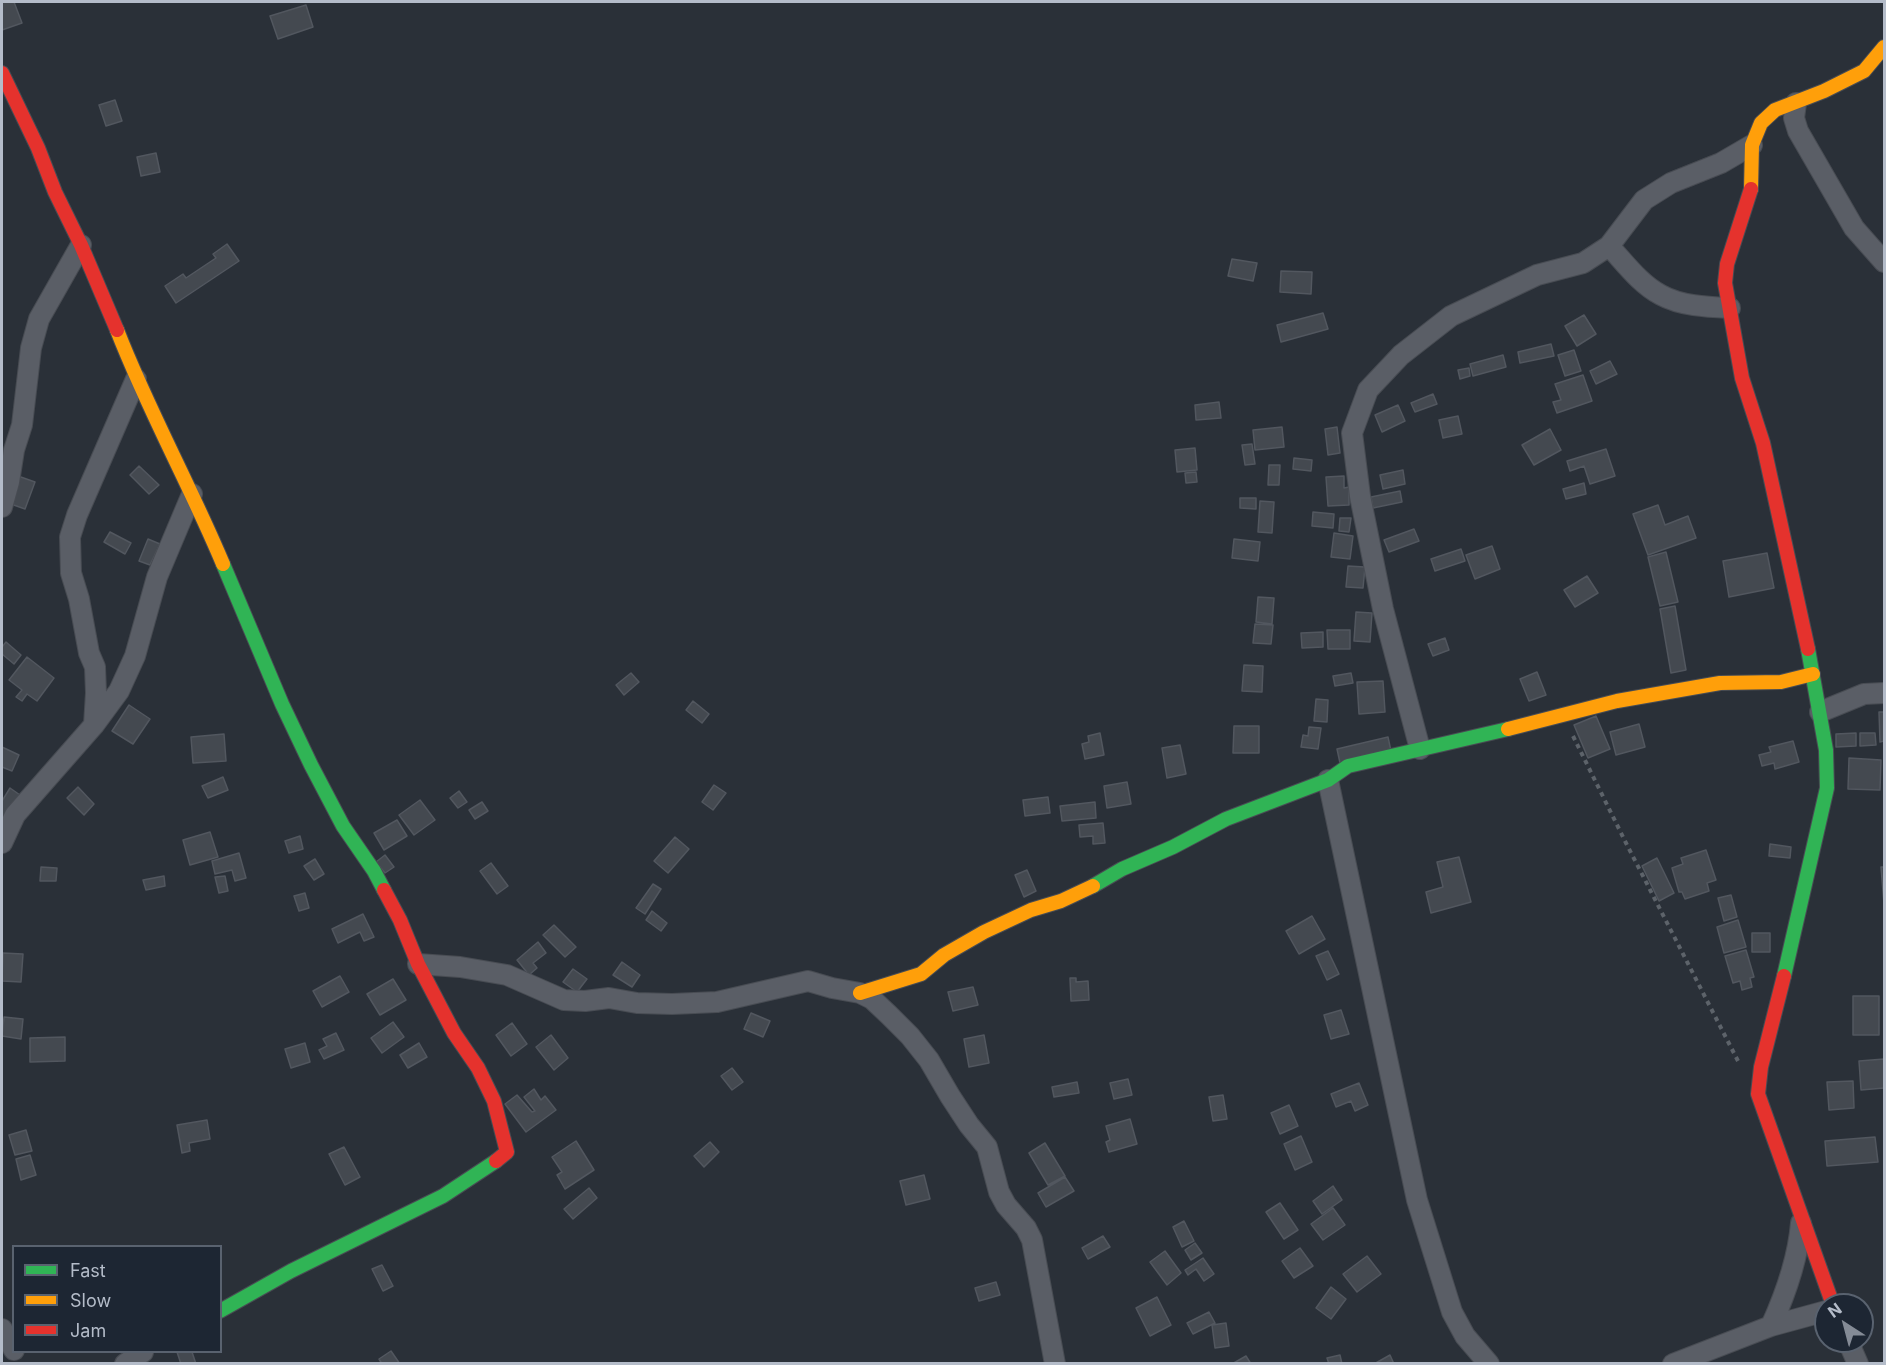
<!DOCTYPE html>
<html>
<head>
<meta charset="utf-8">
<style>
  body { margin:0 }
  #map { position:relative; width:1886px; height:1365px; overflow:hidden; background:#2a3038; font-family:Inter,sans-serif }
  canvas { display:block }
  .frame { position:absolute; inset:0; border:3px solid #b4bcc9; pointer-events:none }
  .legend { position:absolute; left:12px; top:1245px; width:210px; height:108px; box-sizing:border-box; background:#1d2633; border:2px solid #59626f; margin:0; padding:8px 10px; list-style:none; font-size:18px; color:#b4bcc9 }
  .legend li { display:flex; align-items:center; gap:12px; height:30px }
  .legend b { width:30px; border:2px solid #59626f }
  .north { position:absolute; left:1814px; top:1293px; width:60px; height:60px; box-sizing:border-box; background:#1d2633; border:2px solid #59626f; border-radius:50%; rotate:324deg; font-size:16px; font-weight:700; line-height:24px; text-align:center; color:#b4bcc9 }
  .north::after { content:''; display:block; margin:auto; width:21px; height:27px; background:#848b96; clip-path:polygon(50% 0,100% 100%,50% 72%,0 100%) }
</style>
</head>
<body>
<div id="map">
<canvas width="1886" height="1365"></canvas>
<div class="frame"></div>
<ul class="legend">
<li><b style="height:8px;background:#30b455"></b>Fast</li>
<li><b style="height:8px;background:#ff9f0a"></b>Slow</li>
<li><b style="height:8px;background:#e5322d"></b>Jam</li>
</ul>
<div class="north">N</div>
</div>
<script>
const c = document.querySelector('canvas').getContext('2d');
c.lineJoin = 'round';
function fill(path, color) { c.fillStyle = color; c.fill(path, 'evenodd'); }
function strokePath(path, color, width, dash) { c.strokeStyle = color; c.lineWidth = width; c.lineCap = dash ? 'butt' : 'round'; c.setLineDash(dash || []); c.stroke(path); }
const building = new Path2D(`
  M 2,2 L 14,2 L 22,23 L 2,30 Z
  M 306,5 L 313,27 L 278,39 L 270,16 Z
  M 115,100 L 122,121 L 106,126 L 99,105 Z
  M 156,153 L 160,172 L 141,176 L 137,157 Z
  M 227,244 L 239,261 L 176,303 L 165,286 L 183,274 L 186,278 L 216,258 L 213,254 Z
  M 1232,259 L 1257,263 L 1253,281 L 1228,276 Z
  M 1281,271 L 1312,272 L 1311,294 L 1280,292 Z
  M 1323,313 L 1328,329 L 1281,342 L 1277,325 Z
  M 1584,315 L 1596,334 L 1577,346 L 1565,326 Z
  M 1551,344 L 1554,356 L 1520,363 L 1518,352 Z
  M 1574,350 L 1581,371 L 1565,376 L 1558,355 Z
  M 1503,355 L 1506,367 L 1473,376 L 1470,364 Z
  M 1610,361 L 1617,374 L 1596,384 L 1590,371 Z
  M 1469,368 L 1470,376 L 1460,379 L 1458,370 Z
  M 1583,375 L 1592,401 L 1557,413 L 1553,402 L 1561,400 L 1555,384 Z
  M 1433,394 L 1437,404 L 1415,412 L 1411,403 Z
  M 1219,402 L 1221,418 L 1196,420 L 1195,405 Z
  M 1398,405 L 1405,421 L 1382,432 L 1375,415 Z
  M 1458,416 L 1462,434 L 1443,438 L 1439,420 Z
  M 1282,427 L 1284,447 L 1255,450 L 1253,430 Z
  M 1337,427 L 1340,453 L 1328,455 L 1325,429 Z
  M 1550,429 L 1561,450 L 1534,465 L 1522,445 Z
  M 1252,444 L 1255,464 L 1245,465 L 1242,445 Z
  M 1195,448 L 1197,470 L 1177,472 L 1175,450 Z
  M 1606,449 L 1615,476 L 1590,484 L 1584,466 L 1570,471 L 1567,461 Z
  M 1294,458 L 1312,460 L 1311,471 L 1293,469 Z
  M 1269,465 L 1280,465 L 1279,485 L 1268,485 Z
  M 139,466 L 159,485 L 149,494 L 130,475 Z
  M 1403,470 L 1405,484 L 1383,489 L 1380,475 Z
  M 1196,472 L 1197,482 L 1186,483 L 1185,473 Z
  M 18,476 L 35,482 L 25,509 L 8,503 Z
  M 1344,476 L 1344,488 L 1349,487 L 1349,505 L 1328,506 L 1326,477 Z
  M 1584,483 L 1586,494 L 1566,499 L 1563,489 Z
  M 1400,491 L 1402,502 L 1373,508 L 1371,497 Z
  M 1240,498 L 1256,498 L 1256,509 L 1240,508 Z
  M 1260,501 L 1274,502 L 1272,533 L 1258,532 Z
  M 1658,505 L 1665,525 L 1688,516 L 1696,538 L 1648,555 L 1633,514 Z
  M 1313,512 L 1334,514 L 1333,528 L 1312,526 Z
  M 1340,518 L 1351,518 L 1349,532 L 1339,531 Z
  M 1414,529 L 1419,541 L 1389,552 L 1384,540 Z
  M 110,532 L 131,543 L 125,554 L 104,542 Z
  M 1334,533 L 1353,536 L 1350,559 L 1331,557 Z
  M 148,539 L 160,544 L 150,565 L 139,561 Z
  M 1234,539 L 1260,542 L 1258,561 L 1232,558 Z
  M 1492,546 L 1500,569 L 1475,579 L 1466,555 Z
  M 1461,549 L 1465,561 L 1435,571 L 1431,559 Z
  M 1666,552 L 1678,602 L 1660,606 L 1648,557 Z
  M 1767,553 L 1774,588 L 1729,597 L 1723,561 Z
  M 1348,566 L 1365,567 L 1363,588 L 1346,587 Z
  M 1587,576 L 1598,593 L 1575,607 L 1564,590 Z
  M 1258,597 L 1274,598 L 1272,624 L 1256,622 Z
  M 1675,606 L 1686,670 L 1671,673 L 1660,609 Z
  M 1356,612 L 1372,613 L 1370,642 L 1354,641 Z
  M 1255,624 L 1273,625 L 1271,644 L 1253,643 Z
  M 1327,630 L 1350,630 L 1350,649 L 1328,649 Z
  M 1323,632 L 1323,647 L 1302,648 L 1301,633 Z
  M 1445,638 L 1449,650 L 1433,656 L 1428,644 Z
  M 6,642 L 21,655 L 14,664 L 2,654 L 2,647 Z
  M 27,657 L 54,678 L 37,701 L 27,694 L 22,701 L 16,697 L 22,690 L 9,680 Z
  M 1244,665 L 1263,666 L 1262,692 L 1242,691 Z
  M 1537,672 L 1546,695 L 1529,701 L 1520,679 Z
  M 631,673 L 639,682 L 624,695 L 616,685 Z
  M 1351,673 L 1353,683 L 1335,686 L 1333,676 Z
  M 1383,681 L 1385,712 L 1359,714 L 1357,682 Z
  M 1316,699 L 1328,700 L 1327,722 L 1314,721 Z
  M 693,701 L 709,714 L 702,723 L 686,710 Z
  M 129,705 L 150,719 L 133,744 L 112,731 Z
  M 1879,712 L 1884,712 L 1884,741 L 1880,742 Z
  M 1596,716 L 1610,749 L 1588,758 L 1574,725 Z
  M 1639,724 L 1645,747 L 1616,755 L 1610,732 Z
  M 1234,726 L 1259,726 L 1259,753 L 1233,753 Z
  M 1309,727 L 1321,728 L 1318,749 L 1301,747 L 1303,735 L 1308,736 Z
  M 1100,733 L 1104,755 L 1085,759 L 1082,744 L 1089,742 L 1088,736 Z
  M 1856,733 L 1856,746 L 1836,747 L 1836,734 Z
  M 1860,733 L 1875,733 L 1876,745 L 1860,746 Z
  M 224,734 L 226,761 L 193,763 L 191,737 Z
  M 1388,737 L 1391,751 L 1340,763 L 1337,749 Z
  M 1793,741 L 1799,762 L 1775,769 L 1774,763 L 1762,766 L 1759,755 L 1771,752 L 1769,747 Z
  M 1180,745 L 1186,774 L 1167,778 L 1162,748 Z
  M 2,747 L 19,755 L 12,771 L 2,767 Z
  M 1849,758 L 1881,760 L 1880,790 L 1848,789 Z
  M 223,777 L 228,790 L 208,798 L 202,786 Z
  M 1127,782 L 1131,804 L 1107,808 L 1104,786 Z
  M 714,785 L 726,793 L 713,810 L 702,802 Z
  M 78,787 L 94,804 L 84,815 L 67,798 Z
  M 10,788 L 20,795 L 4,817 L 2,816 L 2,801 Z
  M 459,791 L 467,802 L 458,808 L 450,798 Z
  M 1048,797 L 1050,813 L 1025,816 L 1023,800 Z
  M 420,800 L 435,820 L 414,835 L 399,815 Z
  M 482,802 L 488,811 L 475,819 L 469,810 Z
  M 1095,802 L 1096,818 L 1062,821 L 1060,806 Z
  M 397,820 L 407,836 L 384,850 L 374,833 Z
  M 1103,823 L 1105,843 L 1093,844 L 1093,836 L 1080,837 L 1079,825 Z
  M 210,832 L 218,857 L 190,865 L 183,840 Z
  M 300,836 L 303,849 L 289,853 L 285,841 Z
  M 675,837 L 689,849 L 668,873 L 654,861 Z
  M 1770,844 L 1791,847 L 1790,858 L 1769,856 Z
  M 1706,850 L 1716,880 L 1707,883 L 1709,891 L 1685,899 L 1682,892 L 1679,892 L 1672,868 L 1683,864 L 1681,858 Z
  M 239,853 L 246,878 L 235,881 L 232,870 L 215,874 L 212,861 Z
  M 385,855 L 394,867 L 385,873 L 376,862 Z
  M 1459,857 L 1471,902 L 1431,913 L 1426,892 L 1443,887 L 1437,862 Z
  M 1657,858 L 1674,893 L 1659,901 L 1642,866 Z
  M 315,859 L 324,874 L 314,880 L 304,866 Z
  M 491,863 L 508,886 L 497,894 L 480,871 Z
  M 41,867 L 57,868 L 56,881 L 40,881 Z
  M 1881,867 L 1884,867 L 1884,904 Z
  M 1027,870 L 1036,891 L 1024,897 L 1015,875 Z
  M 164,876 L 165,886 L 146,890 L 143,880 Z
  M 225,876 L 228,891 L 219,893 L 215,877 Z
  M 653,884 L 661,889 L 645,914 L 636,908 Z
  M 305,893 L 309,908 L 299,911 L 294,896 Z
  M 1731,895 L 1737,917 L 1724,921 L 1718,898 Z
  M 652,911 L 667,923 L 661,931 L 646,920 Z
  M 363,914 L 374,937 L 364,941 L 360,932 L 338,943 L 332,929 Z
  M 1312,916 L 1325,939 L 1299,954 L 1286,931 Z
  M 1738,920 L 1746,947 L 1724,953 L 1717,927 Z
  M 554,925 L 576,947 L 565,957 L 543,935 Z
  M 1752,933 L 1770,933 L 1770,952 L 1752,952 Z
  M 538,942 L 546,953 L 533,963 L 537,968 L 529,975 L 517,960 Z
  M 1746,950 L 1754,977 L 1750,978 L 1752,987 L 1742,990 L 1740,981 L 1733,983 L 1725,956 Z
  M 1328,951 L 1339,974 L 1327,980 L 1316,956 Z
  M 3,953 L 23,954 L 21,982 L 2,981 Z
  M 622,962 L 640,975 L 632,987 L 613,975 Z
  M 573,969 L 587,979 L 577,992 L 563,982 Z
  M 340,976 L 349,992 L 322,1007 L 313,991 Z
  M 1070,978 L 1076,978 L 1076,982 L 1088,981 L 1089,1000 L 1071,1001 Z
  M 393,979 L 406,1000 L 380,1015 L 367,994 Z
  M 973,987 L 978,1005 L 953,1011 L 948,992 Z
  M 1853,996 L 1879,996 L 1879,1035 L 1853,1035 Z
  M 1341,1010 L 1349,1034 L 1331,1039 L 1324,1015 Z
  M 751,1013 L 770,1021 L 763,1037 L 744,1029 Z
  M 4,1017 L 23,1019 L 21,1039 L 2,1036 Z
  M 393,1022 L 404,1037 L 382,1053 L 371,1038 Z
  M 512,1023 L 527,1044 L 511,1056 L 496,1035 Z
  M 336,1033 L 344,1050 L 324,1059 L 319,1050 L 327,1046 L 323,1039 Z
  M 551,1035 L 568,1058 L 554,1070 L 536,1047 Z
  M 984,1035 L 989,1063 L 969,1067 L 964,1039 Z
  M 65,1037 L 65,1061 L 30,1062 L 30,1038 Z
  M 305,1043 L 310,1062 L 291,1068 L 285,1049 Z
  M 419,1043 L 427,1057 L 408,1068 L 400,1055 Z
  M 1884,1059 L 1884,1088 L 1861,1090 L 1859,1061 Z
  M 732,1068 L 743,1082 L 732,1090 L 721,1076 Z
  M 1128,1079 L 1132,1095 L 1114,1099 L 1110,1083 Z
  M 1853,1081 L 1854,1108 L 1829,1110 L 1827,1082 Z
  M 1077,1082 L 1079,1093 L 1054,1097 L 1052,1087 Z
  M 1359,1083 L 1368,1105 L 1355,1111 L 1351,1101 L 1336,1107 L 1331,1094 Z
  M 534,1089 L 541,1100 L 545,1096 L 556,1110 L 526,1132 L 505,1104 L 517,1095 L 532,1112 L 535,1111 L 524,1097 Z
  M 1223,1095 L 1227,1119 L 1213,1121 L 1209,1097 Z
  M 1289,1105 L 1298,1126 L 1280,1134 L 1271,1113 Z
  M 1130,1119 L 1137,1144 L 1109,1152 L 1106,1142 L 1110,1140 L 1106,1126 Z
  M 207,1120 L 210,1139 L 189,1143 L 190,1151 L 182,1153 L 177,1125 Z
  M 26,1130 L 32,1151 L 15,1155 L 9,1135 Z
  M 1301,1136 L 1312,1162 L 1295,1170 L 1284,1144 Z
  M 1875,1137 L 1878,1162 L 1827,1166 L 1825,1141 Z
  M 576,1141 L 594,1170 L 565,1189 L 557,1175 L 562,1172 L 552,1157 Z
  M 710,1142 L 719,1152 L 704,1167 L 694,1156 Z
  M 1045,1143 L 1065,1176 L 1048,1185 L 1029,1153 Z
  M 344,1147 L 360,1177 L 345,1185 L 329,1154 Z
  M 30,1155 L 36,1175 L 21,1180 L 16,1159 Z
  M 924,1175 L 930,1199 L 906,1205 L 900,1181 Z
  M 1065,1177 L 1074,1191 L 1046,1207 L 1038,1193 Z
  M 1333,1186 L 1342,1200 L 1322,1214 L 1313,1201 Z
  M 589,1188 L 597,1198 L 573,1219 L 564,1209 Z
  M 1280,1203 L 1298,1230 L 1284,1239 L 1266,1212 Z
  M 1333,1208 L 1345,1225 L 1323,1240 L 1311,1224 Z
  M 1184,1221 L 1194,1241 L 1182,1247 L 1173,1227 Z
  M 1103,1236 L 1110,1247 L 1088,1259 L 1082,1248 Z
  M 1195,1243 L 1202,1253 L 1191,1260 L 1185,1250 Z
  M 1300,1248 L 1313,1266 L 1294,1278 L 1282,1261 Z
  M 1165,1251 L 1181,1273 L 1167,1285 L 1150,1262 Z
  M 1367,1256 L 1381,1274 L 1357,1292 L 1343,1274 Z
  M 1203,1258 L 1214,1274 L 1204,1281 L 1196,1269 L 1188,1275 L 1185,1270 Z
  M 382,1265 L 393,1286 L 383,1291 L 372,1269 Z
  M 996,1282 L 1000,1295 L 979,1301 L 975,1288 Z
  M 1331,1287 L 1346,1299 L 1331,1319 L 1316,1308 Z
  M 1157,1297 L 1171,1325 L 1150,1336 L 1136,1308 Z
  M 1209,1312 L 1215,1323 L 1193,1334 L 1187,1323 Z
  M 1226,1323 L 1229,1346 L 1215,1348 L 1212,1325 Z
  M 391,1351 L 400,1364 L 382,1364 L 379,1359 Z
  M 177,1352 L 192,1352 L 196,1364 L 181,1364 Z
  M 1340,1355 L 1342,1364 L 1329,1364 L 1327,1358 Z
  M 1390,1355 L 1394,1364 L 1374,1364 Z
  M 1246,1356 L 1251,1364 L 1232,1364 Z`);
fill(building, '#444950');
strokePath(building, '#52575f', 1.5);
const street = new Path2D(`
  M 1796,103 L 1794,118 L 1798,131 L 1854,228 L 1884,262
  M 1609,246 C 1625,263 1640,284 1661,295 C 1681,306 1707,307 1730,308
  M 2,507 L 9,482 L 14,450 L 22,425 L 31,348 L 39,319 L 81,245
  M 1820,712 L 1864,694 L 1884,693
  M 94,725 L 96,693 L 95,667 L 89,653 L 79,599 L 71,573 L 70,537 L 77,515 L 136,379
  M 1420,749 L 1383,609 L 1360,496 L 1352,433 L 1368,390 L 1401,355 L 1451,316 L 1537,275 L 1583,263 L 1609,246 L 1644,200 L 1671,183 L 1721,163 L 1752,145
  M 1328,780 L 1417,1200 L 1452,1312 L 1465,1336 L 1489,1364
  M 2,843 L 15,815 L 94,725 L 119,691 L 135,656 L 157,577 L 192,494
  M 418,964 L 460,967 L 507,975 L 564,1000 L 585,1001 L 609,998 L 637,1003 L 672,1004 L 717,1002 L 808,981 L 832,988 L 860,993 L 872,999 L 889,1015 L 910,1036 L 929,1060 L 950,1096 L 969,1125 L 987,1147 L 999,1192 L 1006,1205 L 1026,1228 L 1032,1240 L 1055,1364
  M 1771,1326 C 1786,1293 1798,1259 1801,1223
  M 2,1329 L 14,1350
  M 1848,1341 L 1858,1364
  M 125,1364 L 143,1352
  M 1673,1364 L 1771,1326 L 1826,1311`);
const fast = new Path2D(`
  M 223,564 L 282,704 L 311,765 L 343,826 L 374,871 L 384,890
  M 1093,886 L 1122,869 L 1173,847 L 1226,819 L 1328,780 L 1348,766 L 1508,729
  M 1784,976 L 1827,788 L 1826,750 L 1808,649
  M 220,1311 L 291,1271 L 443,1196 L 496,1161`);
const slow = new Path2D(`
  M 1751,189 L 1752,145 L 1761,123 L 1775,110 L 1824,91 L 1864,71 L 1884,47
  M 117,330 C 148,410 190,485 223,564
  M 1508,729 L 1617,701 L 1720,683 L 1781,682 L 1813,674
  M 860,993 L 921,974 L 944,955 L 984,932 L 1031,910 L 1061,901 L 1093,886`);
const jam = new Path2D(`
  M 2,73 L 38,148 L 55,192 L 81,245 L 117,330
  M 1751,189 L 1727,264 L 1725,283 L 1742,378 L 1763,443 L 1808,649
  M 384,890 L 400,920 L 418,964 L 454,1033 L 478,1068 L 494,1101 L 507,1152 L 496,1161
  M 1784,976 L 1761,1067 L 1758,1094 L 1833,1305`);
strokePath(street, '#484c53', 22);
strokePath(fast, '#484c53', 16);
strokePath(slow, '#484c53', 16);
strokePath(jam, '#484c53', 16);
strokePath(new Path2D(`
  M 1573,736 L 1626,843 L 1738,1061`), '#5d636a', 4, [4.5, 4.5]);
strokePath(street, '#5a5e66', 20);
strokePath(fast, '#30b455', 14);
strokePath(slow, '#ff9f0a', 14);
strokePath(jam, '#e5322d', 14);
</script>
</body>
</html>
